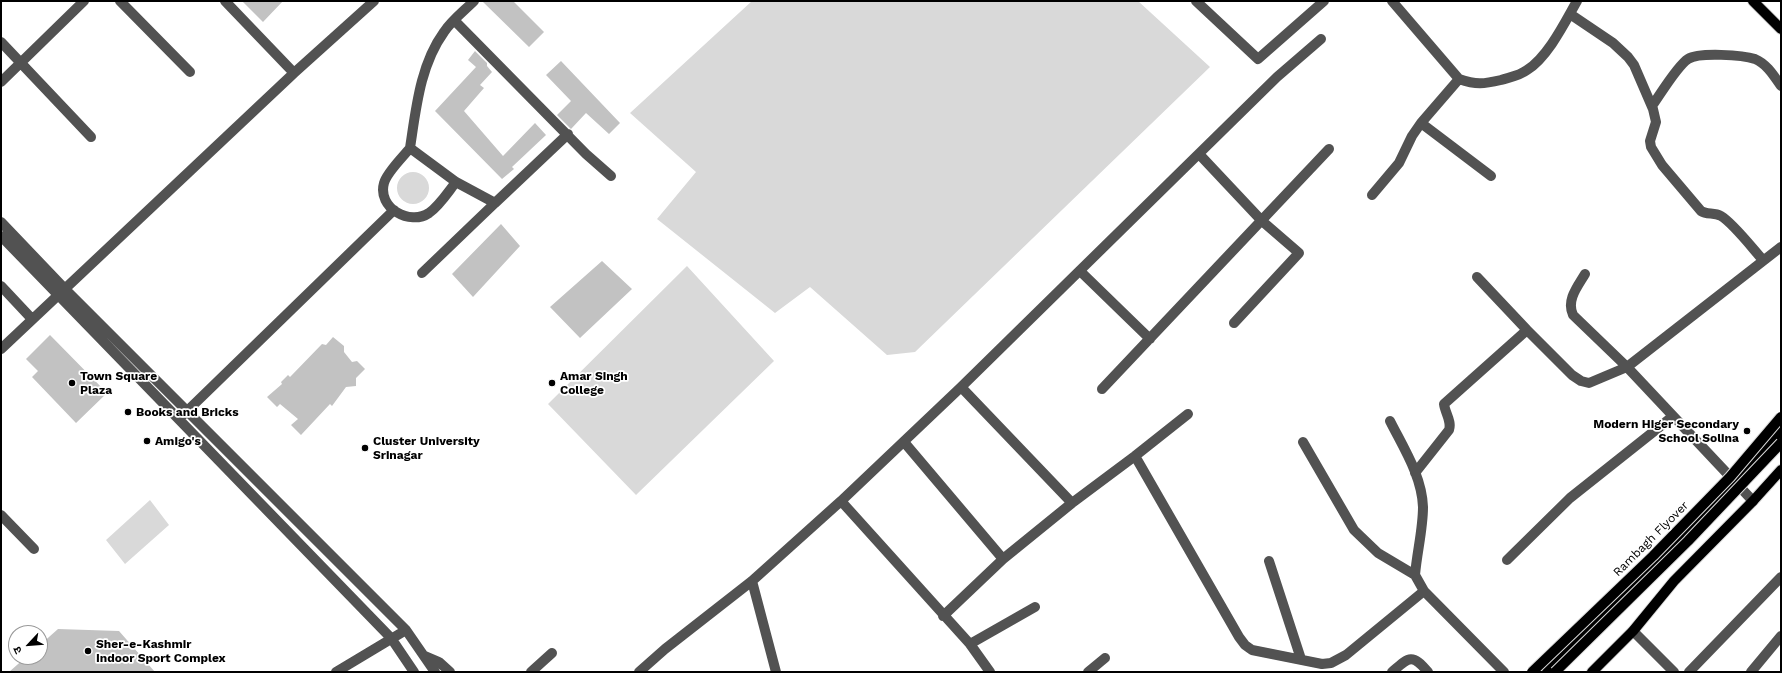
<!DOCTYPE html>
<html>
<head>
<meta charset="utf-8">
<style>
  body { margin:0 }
  #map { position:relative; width:1782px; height:673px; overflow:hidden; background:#fff; font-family:"Work Sans","Noto Sans Devanagari",sans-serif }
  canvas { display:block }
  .frame { position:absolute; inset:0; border:2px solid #000; pointer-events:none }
  .north { position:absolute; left:8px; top:625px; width:40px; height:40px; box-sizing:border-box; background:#fff; border:1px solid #999; border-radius:50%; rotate:244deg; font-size:11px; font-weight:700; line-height:16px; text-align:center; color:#000 }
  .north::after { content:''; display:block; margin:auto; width:14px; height:18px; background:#000; clip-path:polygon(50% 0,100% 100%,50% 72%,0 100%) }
</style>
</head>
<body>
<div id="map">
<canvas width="1782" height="673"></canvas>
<div class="frame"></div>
<div class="north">उ</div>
</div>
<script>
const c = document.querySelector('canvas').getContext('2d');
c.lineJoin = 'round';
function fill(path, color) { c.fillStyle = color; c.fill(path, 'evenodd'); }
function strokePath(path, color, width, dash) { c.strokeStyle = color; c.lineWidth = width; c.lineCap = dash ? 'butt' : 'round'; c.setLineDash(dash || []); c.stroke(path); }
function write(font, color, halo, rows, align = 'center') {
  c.font = font + ' "Work Sans",sans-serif'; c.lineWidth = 3.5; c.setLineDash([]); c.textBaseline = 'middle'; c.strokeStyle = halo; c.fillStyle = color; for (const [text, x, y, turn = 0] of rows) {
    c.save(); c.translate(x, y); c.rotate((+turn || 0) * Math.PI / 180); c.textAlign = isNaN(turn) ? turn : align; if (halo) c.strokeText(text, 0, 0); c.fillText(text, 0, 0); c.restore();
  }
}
fill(new Path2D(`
  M 752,1 L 1138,1 L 1210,67 L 915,352 L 887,355 L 810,287 L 775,313 L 657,219 L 696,172 L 630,113 Z
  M397 188a16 16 0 1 1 32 0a16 16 0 1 1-32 0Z
  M 687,266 L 774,361 L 636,495 L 548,404 Z
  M 150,500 L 169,525 L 125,564 L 106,540 Z`), '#d9d9d9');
fill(new Path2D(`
  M 242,1 L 283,1 L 263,22 Z
  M 482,1 L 513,1 L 544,32 L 529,47 Z
  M 475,51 L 487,63 L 487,66 L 492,72 L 480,85 L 484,88 L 464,111 L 503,156 L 535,123 L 546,135 L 512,167 L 514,169 L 502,179 L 435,111 L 476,67 L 468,60 Z
  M 561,61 L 620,123 L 609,134 L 586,113 L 571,129 L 557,115 L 571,101 L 546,75 Z
  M 501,224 L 520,246 L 473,297 L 452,274 Z
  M 602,261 L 632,289 L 580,338 L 550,307 Z
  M 50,335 L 107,393 L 76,423 L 32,377 L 38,371 L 26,359 Z
  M 333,337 L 344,346 L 344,352 L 352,362 L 357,361 L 365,369 L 356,378 L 356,386 L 346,387 L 332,406 L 330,404 L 301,435 L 291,425 L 298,419 L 280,404 L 277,407 L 267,397 L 282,384 L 281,382 L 288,375 L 290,377 L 322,344 L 326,345 Z
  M 58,629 L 119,631 L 155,672 L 9,672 L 26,657 L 40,657 L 40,645 Z`), '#c2c2c2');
const major = new Path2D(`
  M 1753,1 L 1781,29
  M 1547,672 L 1670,551 L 1781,430
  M 1592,672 L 1633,631 L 1674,581 L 1753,501 L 1781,470`);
strokePath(major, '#dbdbdb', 12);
strokePath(new Path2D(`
  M 120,1 L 190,72
  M 225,1 L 294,73
  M 474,1 C 464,11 452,20 444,32 C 420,65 416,109 410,148 L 456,182 L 495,203 L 568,134
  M 1196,1 L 1258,59 L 1324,1
  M 1570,14 L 1613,43 L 1628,57 L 1634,65 L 1653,109 L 1656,122 L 1650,141 L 1651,147 L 1662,165 L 1701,211 C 1707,215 1714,212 1721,216 C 1733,223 1753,249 1763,260
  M 454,20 L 586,154 L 611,176
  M 1,42 L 91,137
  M 1459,79 C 1476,85 1484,84 1501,80 C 1510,77 1519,76 1527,70 C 1548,57 1565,22 1577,1
  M 1,82 L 84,1
  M 1652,106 C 1660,95 1677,66 1688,59 C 1699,52 1743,55 1755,59 C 1767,64 1774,76 1781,86
  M 1421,123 L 1491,176
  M 410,148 C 403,157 387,172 384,183 C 377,208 410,226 429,213 C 440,205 448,192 456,182
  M 1199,154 L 1262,221 L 1299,253 L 1234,323
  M 1372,195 L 1399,163 L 1412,136 L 1421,123 L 1459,79 L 1392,1
  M 1,222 L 64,288 L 406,630 L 435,672
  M 1,236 L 391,638 L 414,672
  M 1080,271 L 1150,339
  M 422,273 L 495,203
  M 1585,274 C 1578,286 1566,300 1573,315 L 1627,367 L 1753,501
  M 1477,277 L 1527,330 L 1572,375 L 1581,381 L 1589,383 L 1627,367 L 1781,247
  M 1,286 L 32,319
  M 1,349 L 294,73 L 374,1
  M 961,387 L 1072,503
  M 1102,389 L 1329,149
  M 183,415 L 394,210
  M 1390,421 C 1403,447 1422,476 1423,507 C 1423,529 1417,552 1415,575 L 1424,591 L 1504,672
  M 904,442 L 1003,559
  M 1303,442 L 1354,530 L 1378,553 L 1415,575
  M 1135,456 L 1239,637 L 1245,645 L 1252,650 L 1322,664 L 1331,663 L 1346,655 L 1424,591
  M 1415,473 L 1449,430 C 1452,421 1445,413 1444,404 L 1527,330
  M 841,501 L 970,644 L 990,672
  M 1,515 L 34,549
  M 1507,560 L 1570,498 L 1672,417
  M 1269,561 L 1301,659
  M 752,581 L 776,672
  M 943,616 L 1003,559 L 1072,503 L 1135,456 L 1188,414
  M 1633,631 L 1674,672
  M 970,644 L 1035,607
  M 425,656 L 439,662 L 450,672
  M 336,672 L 406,630
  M 531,672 L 552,653
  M 639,672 L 665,649 L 752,581 L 841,501 L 961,387 L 1277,77 L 1321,39
  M 1088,672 L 1105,658
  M 1392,672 C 1409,657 1412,653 1428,672
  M 1689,672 L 1781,577
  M 1751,672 L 1781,636`), '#525252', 10);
strokePath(major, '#000', 10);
const majorBridge = new Path2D(`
  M 1532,672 L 1653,556 L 1730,477 L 1781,417
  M 1555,672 L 1688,541 L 1781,443`);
strokePath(majorBridge, '#dbdbdb', 12, []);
strokePath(majorBridge, '#000', 10);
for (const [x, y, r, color] of [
  [72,383,4,"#000"],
  [552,383,4,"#000"],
  [128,412,4,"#000"],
  [1747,431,4,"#000"],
  [147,441,4,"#000"],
  [365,448,4,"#000"],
  [88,651,4,"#000"]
]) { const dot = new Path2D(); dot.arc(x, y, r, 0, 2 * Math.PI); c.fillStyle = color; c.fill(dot); strokePath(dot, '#fff', 1.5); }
write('bold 12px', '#000', '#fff', [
  ["Town Square",80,376],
  ["Plaza",80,390],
  ["Amar Singh",560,376],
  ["College",560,390],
  ["Books and Bricks",136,412],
  ["Modern Higer Secondary",1739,424,"right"],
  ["School Solina",1739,438,"right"],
  ["Amigo's",155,441],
  ["Cluster University",373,441],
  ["Srinagar",373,455],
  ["Sher-e-Kashmir",96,644],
  ["Indoor Sport Complex",96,658]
], 'left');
write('12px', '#000', '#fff', [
  ["Rambagh Flyover",1651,539,-45]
]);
</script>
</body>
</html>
